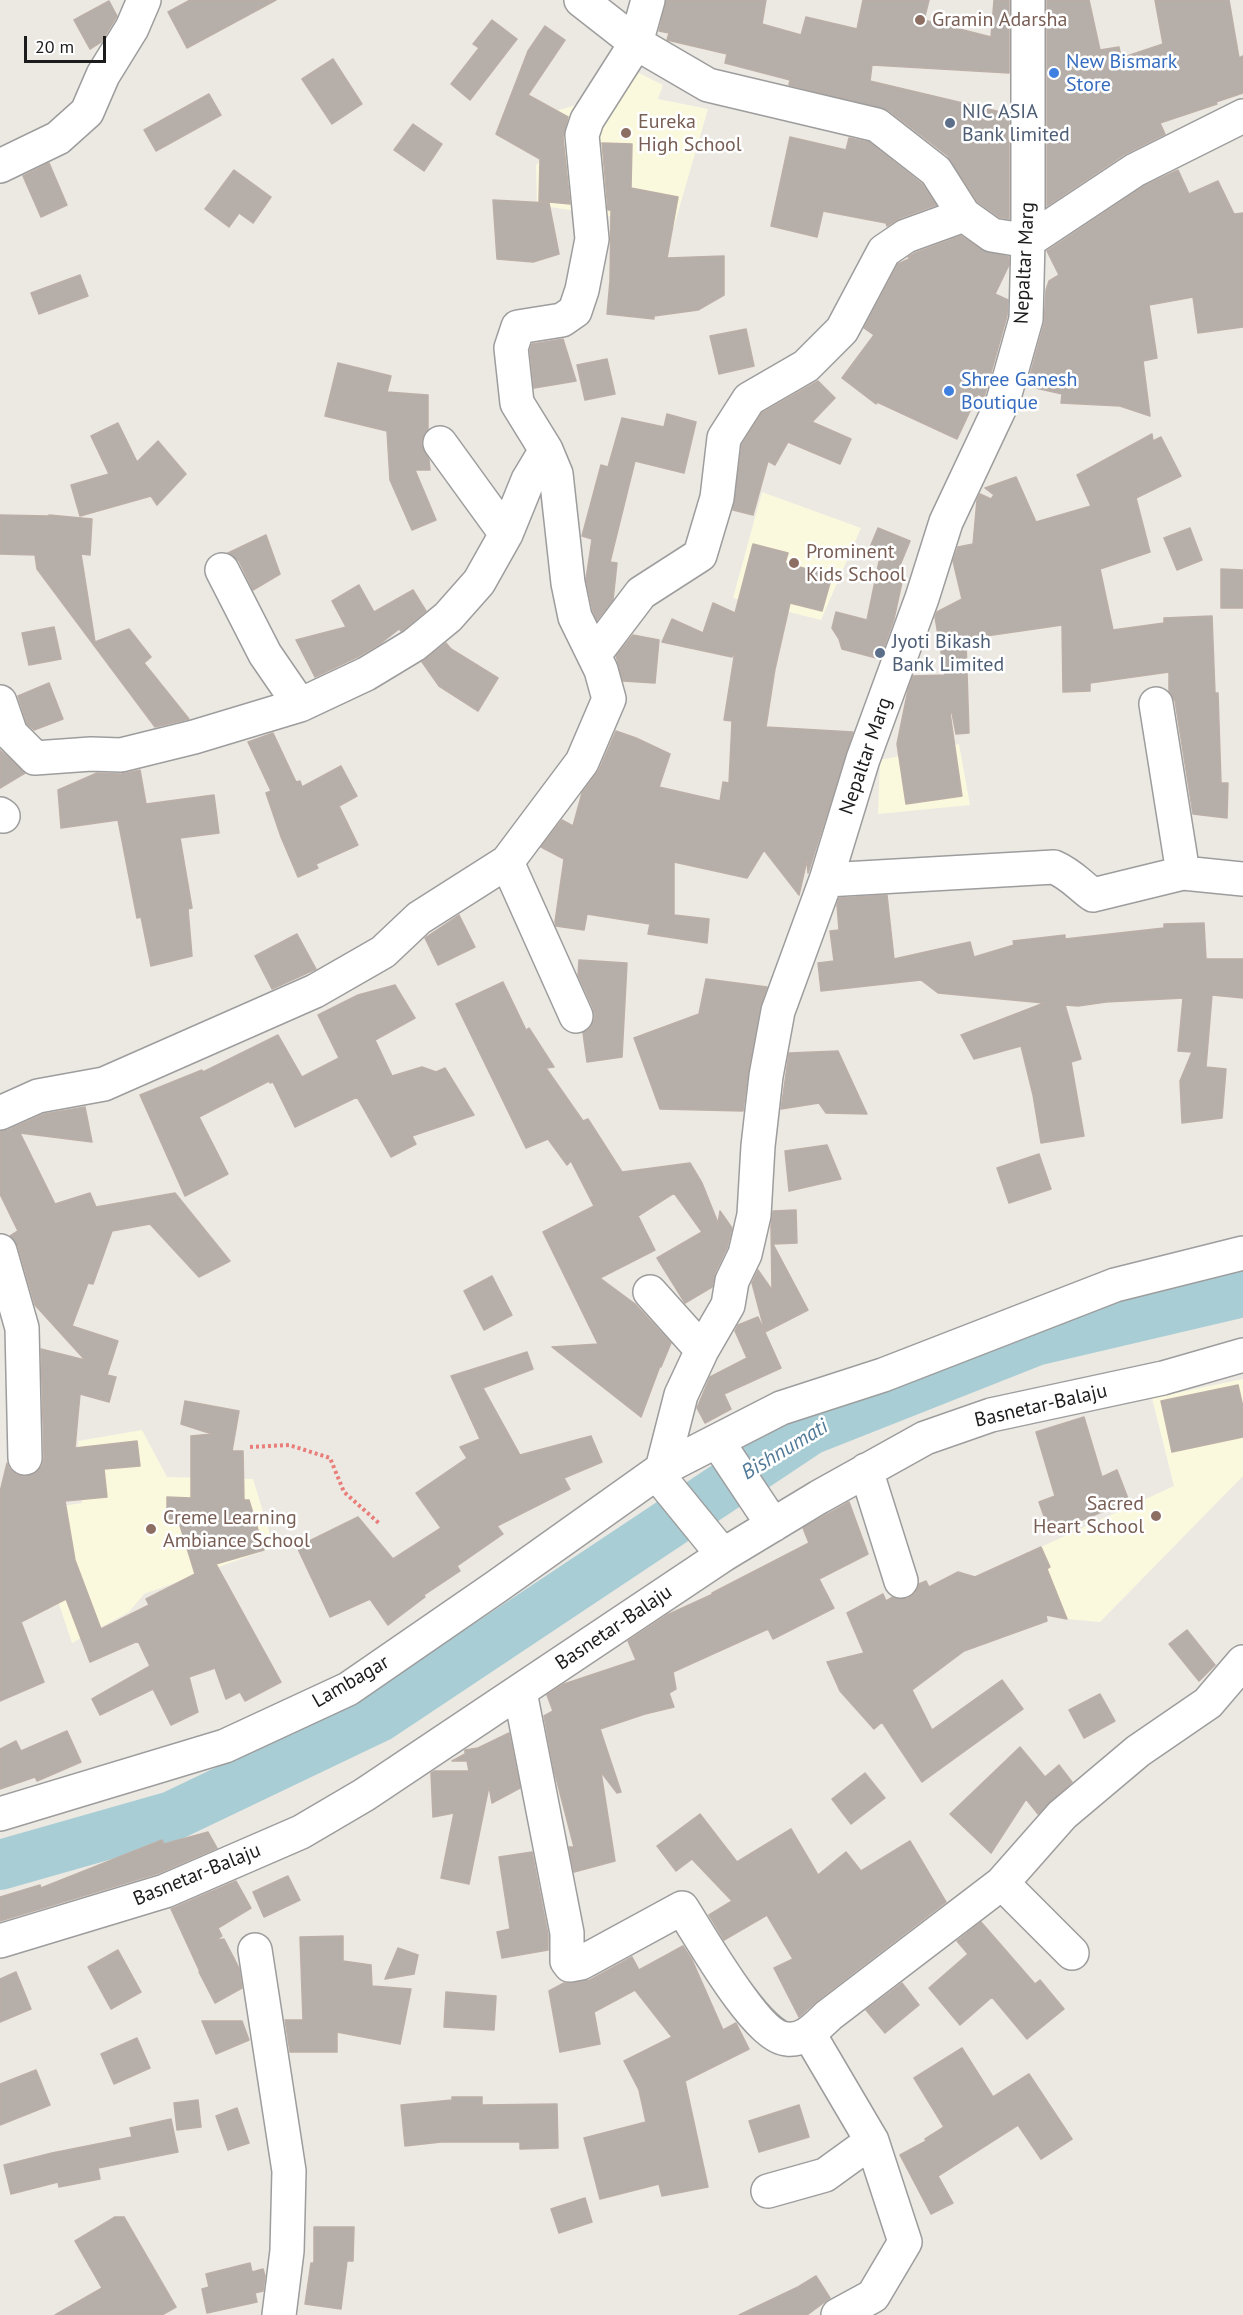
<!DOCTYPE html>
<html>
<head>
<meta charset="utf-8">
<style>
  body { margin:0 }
  #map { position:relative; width:1243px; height:2315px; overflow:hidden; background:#ece9e3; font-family:"PT Sans",sans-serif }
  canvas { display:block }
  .scale { position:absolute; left:24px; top:36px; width:82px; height:27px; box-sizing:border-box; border:3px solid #1c1c1c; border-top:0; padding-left:8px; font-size:18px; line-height:21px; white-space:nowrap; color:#1c1c1c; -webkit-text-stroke:4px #fff; paint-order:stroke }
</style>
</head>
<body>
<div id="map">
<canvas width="1243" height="2315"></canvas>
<div class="scale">20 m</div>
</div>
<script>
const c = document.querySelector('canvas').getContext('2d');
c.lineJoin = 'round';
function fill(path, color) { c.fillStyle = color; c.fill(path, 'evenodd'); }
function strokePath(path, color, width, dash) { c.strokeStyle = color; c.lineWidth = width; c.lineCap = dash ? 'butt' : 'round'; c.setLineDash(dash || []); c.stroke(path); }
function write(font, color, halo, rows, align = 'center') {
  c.font = font + ' "PT Sans",sans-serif'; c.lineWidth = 5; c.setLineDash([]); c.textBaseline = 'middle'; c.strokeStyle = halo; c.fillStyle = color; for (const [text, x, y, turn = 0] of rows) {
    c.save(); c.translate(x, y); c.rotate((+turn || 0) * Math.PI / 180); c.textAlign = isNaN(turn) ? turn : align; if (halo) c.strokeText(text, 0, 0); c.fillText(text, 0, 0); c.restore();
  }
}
fill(new Path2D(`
  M 639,73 L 663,85 L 658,99 L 708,109 L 674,226 L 537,205 L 536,165 L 546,155 L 556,111 L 606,96 Z
  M 762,492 L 861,528 L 821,620 L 733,598 Z
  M 959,744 L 970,805 L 878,814 L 880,760 Z
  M 1243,1379 L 1243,1476 L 1100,1622 L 1067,1619 L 991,1606 L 984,1573 L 1174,1486 L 1152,1398 Z
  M 142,1430 L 167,1477 L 253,1479 L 274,1547 L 144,1594 L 129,1612 L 72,1643 L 28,1511 L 82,1503 L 78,1441 Z`), '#faf9de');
strokePath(new Path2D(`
  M 0,1865 L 172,1816 L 379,1717 L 810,1430 L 1035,1341 L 1243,1292`), '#a9cdd5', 50);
const building = new Path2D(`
  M 190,0 L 276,0 L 187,48 L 168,12 Z
  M 666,0 L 766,0 L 762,24 L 801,35 L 806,17 L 857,29 L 863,0 L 929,0 L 924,20 L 991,37 L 994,0 L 1009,0 L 1009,73 L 872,65 L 870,81 L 1009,114 L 1009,219 L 999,217 L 978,202 L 948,156 L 888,110 L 789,85 L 790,80 L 725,63 L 727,54 L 667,40 L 669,33 L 659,31 Z
  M 1047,0 L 1089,0 L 1100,50 L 1119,47 L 1121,58 L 1163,44 L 1155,0 L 1229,0 L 1239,58 L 1243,56 L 1243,93 L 1216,102 L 1217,104 L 1160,123 L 1165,134 L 1125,154 L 1047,206 Z
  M 109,1 L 117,16 L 101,42 L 90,49 L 74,20 Z
  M 492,20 L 517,39 L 470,100 L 451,84 L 479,48 L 473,44 Z
  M 545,26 L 565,40 L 528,95 L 568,117 L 563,137 L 570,204 L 539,201 L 540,159 L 496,134 L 528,51 Z
  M 333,59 L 362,104 L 332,124 L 302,79 Z
  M 209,94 L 221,115 L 156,151 L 144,130 Z
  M 413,124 L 442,144 L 424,171 L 394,150 Z
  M 790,137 L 846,150 L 849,138 L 869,142 L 922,184 L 936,205 L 900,218 L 887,226 L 886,223 L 823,211 L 817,237 L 771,226 Z
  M 602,143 L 632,144 L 631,188 L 678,197 L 667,258 L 724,256 L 724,295 L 698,310 L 654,316 L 654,319 L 607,314 L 610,281 L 611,210 L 608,210 Z
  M 49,163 L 67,205 L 41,217 L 23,176 Z
  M 234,170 L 271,197 L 253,223 L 239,213 L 229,227 L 205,209 Z
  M 1178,170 L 1189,194 L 1218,181 L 1234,214 L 1243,213 L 1243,327 L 1198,333 L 1193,297 L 1149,305 L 1157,358 L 1143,361 L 1150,416 L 1120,406 L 1061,403 L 1062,394 L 1027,386 L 1044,324 L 1046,290 L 1049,281 L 1059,275 L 1047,251 L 1144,186 Z
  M 493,200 L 549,203 L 559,254 L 533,262 L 497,259 Z
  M 961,236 L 982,250 L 1009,257 L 1009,265 L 995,294 L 1008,300 L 1007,316 L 985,394 L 984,398 L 978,394 L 957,439 L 877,402 L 876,404 L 842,378 L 874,335 L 864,328 L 898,264 L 911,258 L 908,257 L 915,253 Z
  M 80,275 L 88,296 L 39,314 L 31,293 Z
  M 746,329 L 754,366 L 719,374 L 710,336 Z
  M 563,339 L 576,381 L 534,388 L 530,350 L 532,344 Z
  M 607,359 L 615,394 L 585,400 L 577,365 Z
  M 338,363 L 391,376 L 387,392 L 428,395 L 428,429 L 423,436 L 421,444 L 429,460 L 430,470 L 415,470 L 436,520 L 412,530 L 390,480 L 387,431 L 325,416 Z
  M 818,381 L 835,398 L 812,422 L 851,439 L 840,464 L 788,442 L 775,465 L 768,461 L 753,515 L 733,510 L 742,444 L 762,413 Z
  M 667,414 L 696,422 L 684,473 L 635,461 L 610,562 L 617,563 L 613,600 L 597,620 L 593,611 L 586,579 L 592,539 L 582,536 L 601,465 L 608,467 L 622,418 L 664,427 Z
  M 118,423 L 137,462 L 158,441 L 186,474 L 157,505 L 151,496 L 80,516 L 71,485 L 109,474 L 91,436 Z
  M 1152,434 L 1153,441 L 1161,437 L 1181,476 L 1136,498 L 1150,552 L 1100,569 L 1113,630 L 1164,623 L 1164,618 L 1212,616 L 1215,693 L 1218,693 L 1221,783 L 1228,783 L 1227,818 L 1193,814 L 1175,701 L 1169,691 L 1169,672 L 1090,683 L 1090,691 L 1063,692 L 1062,625 L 979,637 L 979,640 L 966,641 L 969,733 L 956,734 L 952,713 L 950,713 L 962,796 L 906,804 L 897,744 L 908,690 L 913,676 L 945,675 L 935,617 L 937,612 L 962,599 L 953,561 L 958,547 L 973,544 L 977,500 L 980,494 L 991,499 L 994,495 L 985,488 L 1016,477 L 1036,522 L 1091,506 L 1077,475 Z
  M 0,515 L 49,516 L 49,515 L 92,519 L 90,555 L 81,554 L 95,642 L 129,629 L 151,657 L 144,663 L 189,719 L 155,727 L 37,569 L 35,555 L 0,554 Z
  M 878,528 L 910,541 L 894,580 L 902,582 L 894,619 L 880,659 L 842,649 L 839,639 L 832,628 L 836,612 L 867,620 L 880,557 L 868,552 Z
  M 1190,528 L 1202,560 L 1177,570 L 1164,538 Z
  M 266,535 L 280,574 L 253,590 L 239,561 L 228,553 Z
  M 753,544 L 788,553 L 785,563 L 832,576 L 822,611 L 790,603 L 775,669 L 766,727 L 853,732 L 808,873 L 807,860 L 799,895 L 764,850 L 747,878 L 674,862 L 674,915 L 709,919 L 707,943 L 648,934 L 650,924 L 587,914 L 584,930 L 556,926 L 555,922 L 564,859 L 541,847 L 562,820 L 573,826 L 582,793 L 599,770 L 616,731 L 636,738 L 670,754 L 659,787 L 720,801 L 723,782 L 729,783 L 732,721 L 724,720 L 735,651 L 732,657 L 662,642 L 672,619 L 703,633 L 713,603 L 735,613 Z
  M 1221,569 L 1243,570 L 1243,608 L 1221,608 Z
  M 359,585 L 374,612 L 413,590 L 426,611 L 403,630 L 401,631 L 399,629 L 381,643 L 357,657 L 315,677 L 296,640 L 346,627 L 332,601 Z
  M 54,627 L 61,659 L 29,665 L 22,633 Z
  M 633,635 L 659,640 L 655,683 L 623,681 L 616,656 Z
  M 446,643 L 451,649 L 498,678 L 478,711 L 439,686 L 422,662 Z
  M 49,683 L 63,719 L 34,730 L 27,724 L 18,696 Z
  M 273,733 L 296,782 L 300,781 L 302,787 L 341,766 L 357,796 L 339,806 L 358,845 L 316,864 L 318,868 L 298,877 L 281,837 L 266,793 L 271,791 L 248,742 Z
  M 0,750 L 25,773 L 0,788 Z
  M 140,770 L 146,804 L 214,795 L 219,833 L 180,838 L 192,908 L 188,909 L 192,956 L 151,966 L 141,917 L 137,918 L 118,820 L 61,828 L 58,790 L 97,773 L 121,774 Z
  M 887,895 L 894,959 L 970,942 L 974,957 L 1014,945 L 1013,941 L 1065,935 L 1065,939 L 1164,928 L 1164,924 L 1204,923 L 1206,959 L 1243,959 L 1243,998 L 1212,995 L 1206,1067 L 1226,1069 L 1222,1118 L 1182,1123 L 1180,1081 L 1192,1052 L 1178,1051 L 1183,998 L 1106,1002 L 1078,1006 L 1065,1005 L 1081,1059 L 1071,1062 L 1084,1136 L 1041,1143 L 1033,1095 L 1021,1046 L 974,1059 L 961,1035 L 1044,1003 L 938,993 L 921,980 L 821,991 L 818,963 L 834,961 L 830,931 L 839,930 L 837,905 L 839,898 Z
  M 459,915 L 475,947 L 438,965 L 425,938 Z
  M 297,934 L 316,969 L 272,989 L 255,956 Z
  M 579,960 L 627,963 L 622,1057 L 587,1062 L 583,1033 L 591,1027 L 595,1017 L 593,1008 L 578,975 Z
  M 706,979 L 767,987 L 760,1008 L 748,1073 L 743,1111 L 660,1109 L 634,1038 L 699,1014 Z
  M 503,982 L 526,1030 L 529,1028 L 554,1067 L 546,1068 L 583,1121 L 588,1119 L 622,1172 L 690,1163 L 702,1183 L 718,1223 L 720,1211 L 732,1228 L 727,1248 L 715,1273 L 712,1287 L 685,1303 L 657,1258 L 702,1232 L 674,1193 L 638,1216 L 655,1250 L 600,1278 L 635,1304 L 671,1343 L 661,1367 L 660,1366 L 641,1417 L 552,1347 L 598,1344 L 543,1232 L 594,1206 L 571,1161 L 567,1165 L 548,1139 L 526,1148 L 456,1004 Z
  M 395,985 L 415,1018 L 375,1040 L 392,1076 L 422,1067 L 436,1072 L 445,1068 L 474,1115 L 412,1136 L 416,1144 L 391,1157 L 357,1097 L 295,1127 L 273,1082 L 270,1083 L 269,1081 L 199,1117 L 228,1174 L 185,1196 L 140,1095 L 202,1070 L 203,1072 L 278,1035 L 302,1077 L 339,1058 L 318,1015 L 358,995 Z
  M 838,1051 L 867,1114 L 826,1113 L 819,1103 L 781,1109 L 789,1053 Z
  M 85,1107 L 92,1142 L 20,1133 L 55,1204 L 90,1193 L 96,1207 L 175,1193 L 230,1261 L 199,1277 L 150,1224 L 112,1231 L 93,1284 L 88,1283 L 72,1326 L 118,1341 L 107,1375 L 116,1377 L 109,1402 L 80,1394 L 75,1448 L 137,1441 L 140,1466 L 104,1469 L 107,1497 L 65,1501 L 75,1560 L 101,1629 L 149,1605 L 146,1599 L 195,1574 L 178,1519 L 167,1519 L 167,1497 L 191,1498 L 191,1436 L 212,1434 L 181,1424 L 185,1401 L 239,1411 L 232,1451 L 243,1451 L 244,1500 L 249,1500 L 264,1550 L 216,1564 L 281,1682 L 245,1701 L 240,1692 L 226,1699 L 215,1668 L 189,1677 L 198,1712 L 171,1725 L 153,1689 L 100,1715 L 92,1699 L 150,1666 L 138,1641 L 90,1662 L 66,1599 L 21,1622 L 44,1682 L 0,1701 L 0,1492 L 7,1463 L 9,1468 L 16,1474 L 25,1477 L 34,1474 L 42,1466 L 44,1458 L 41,1349 L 85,1360 L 35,1305 L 18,1246 L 10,1236 L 18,1231 L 0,1194 L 0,1131 L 8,1130 L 44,1114 Z
  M 827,1145 L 841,1179 L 789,1191 L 785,1151 Z
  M 1039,1154 L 1051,1189 L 1009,1203 L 997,1168 Z
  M 796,1210 L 797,1243 L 773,1244 L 808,1310 L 765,1332 L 752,1283 L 758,1270 L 772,1290 L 771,1226 L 773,1211 Z
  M 492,1276 L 512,1315 L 484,1330 L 464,1291 Z
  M 758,1317 L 781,1368 L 724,1394 L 731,1409 L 705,1423 L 697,1408 L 710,1377 L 747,1358 L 735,1331 L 738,1325 Z
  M 527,1352 L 533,1369 L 483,1388 L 520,1455 L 591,1436 L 602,1462 L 564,1478 L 570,1489 L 497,1526 L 503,1534 L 457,1566 L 460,1571 L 424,1595 L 425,1597 L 388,1625 L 370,1599 L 330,1617 L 297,1547 L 358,1517 L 393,1559 L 441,1528 L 416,1493 L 467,1458 L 460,1447 L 480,1439 L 451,1376 Z
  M 1238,1385 L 1243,1407 L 1243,1437 L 1172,1452 L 1161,1401 Z
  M 1084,1417 L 1102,1477 L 1117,1470 L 1129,1501 L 1050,1533 L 1039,1502 L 1055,1496 L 1036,1432 Z
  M 849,1502 L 868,1554 L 819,1579 L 834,1608 L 773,1639 L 768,1629 L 673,1672 L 676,1689 L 669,1693 L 674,1707 L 645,1714 L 600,1729 L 621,1792 L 617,1793 L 601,1772 L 615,1861 L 574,1872 L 569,1847 L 574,1847 L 554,1770 L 544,1716 L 553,1711 L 547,1695 L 564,1684 L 636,1660 L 628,1641 L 667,1615 L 713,1594 L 712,1593 L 809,1543 L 803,1528 Z
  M 1041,1547 L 1050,1567 L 1047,1569 L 1067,1619 L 1046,1615 L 1047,1621 L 964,1651 L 912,1690 L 932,1730 L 1002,1680 L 1023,1709 L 922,1782 L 882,1722 L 874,1729 L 840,1691 L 827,1662 L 864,1653 L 847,1613 L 883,1594 L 886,1601 L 893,1597 L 907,1599 L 915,1593 L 919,1584 L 926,1581 L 929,1587 L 958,1572 L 975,1577 Z
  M 1187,1630 L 1215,1665 L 1199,1681 L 1169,1644 Z
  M 1100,1694 L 1115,1721 L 1084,1738 L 1069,1710 Z
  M 67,1731 L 81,1762 L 37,1781 L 35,1777 L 0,1789 L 0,1749 L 16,1741 L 21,1751 Z
  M 509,1733 L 520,1788 L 492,1803 L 489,1786 L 469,1884 L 441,1878 L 454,1813 L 433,1817 L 431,1773 L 434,1771 L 469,1771 L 467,1761 L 452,1761 L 465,1754 L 465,1750 L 478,1748 Z
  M 1020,1747 L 1045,1777 L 1059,1765 L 1072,1782 L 1038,1814 L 1026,1799 L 991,1853 L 950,1814 Z
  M 865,1773 L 885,1798 L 851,1824 L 832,1799 Z
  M 700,1814 L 737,1862 L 791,1829 L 818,1875 L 846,1852 L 861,1871 L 910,1841 L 946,1902 L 818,2000 L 799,2017 L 774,1968 L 793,1959 L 767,1915 L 724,1940 L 709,1915 L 732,1901 L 692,1859 L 676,1871 L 657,1846 Z
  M 208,1832 L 217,1848 L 159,1873 L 0,1921 L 0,1897 L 40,1885 L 41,1888 L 162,1840 L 164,1844 Z
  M 532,1852 L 548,1935 L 548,1950 L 502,1958 L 497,1932 L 510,1929 L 499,1857 Z
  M 288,1876 L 300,1900 L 264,1917 L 253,1892 Z
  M 236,1881 L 251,1908 L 218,1928 L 222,1936 L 216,1940 L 224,1939 L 239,1968 L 242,1988 L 215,2003 L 199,1972 L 200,1972 L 171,1909 Z
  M 981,1922 L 1035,1984 L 1040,1980 L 1064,2009 L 1027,2039 L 992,1997 L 960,2025 L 929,1988 L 968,1954 L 957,1941 Z
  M 343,1936 L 343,1961 L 371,1965 L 372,1986 L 411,1989 L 400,2044 L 337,2032 L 337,2052 L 290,2052 L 285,2020 L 303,2020 L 300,1937 Z
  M 683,1946 L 692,1960 L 723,2030 L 736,2023 L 749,2049 L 685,2081 L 708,2187 L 662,2196 L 659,2184 L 600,2199 L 584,2138 L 646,2122 L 639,2090 L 624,2061 L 672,2037 L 635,1990 L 594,2012 L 600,2044 L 560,2052 L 549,1991 L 564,1983 L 573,1983 L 590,1980 L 632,1957 L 639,1970 Z
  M 398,1948 L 418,1955 L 414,1974 L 385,1979 Z
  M 118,1950 L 141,1992 L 111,2009 L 88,1967 Z
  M 16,1972 L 31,2009 L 0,2022 L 0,1979 Z
  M 902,1983 L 919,2005 L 885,2033 L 866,2010 Z
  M 446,1992 L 496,1996 L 494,2030 L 444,2027 Z
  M 202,2021 L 242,2021 L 249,2040 L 216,2054 Z
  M 137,2038 L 150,2068 L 114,2084 L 101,2054 Z
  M 962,2048 L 993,2097 L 1029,2074 L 1072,2139 L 1041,2159 L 1018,2125 L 938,2176 L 953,2203 L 931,2214 L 900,2155 L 926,2141 L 925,2139 L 944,2127 L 914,2078 Z
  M 36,2070 L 50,2105 L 0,2125 L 0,2084 Z
  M 452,2097 L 482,2097 L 482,2105 L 557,2104 L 558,2148 L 520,2149 L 520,2142 L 441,2142 L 405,2146 L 401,2105 L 452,2100 Z
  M 198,2100 L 201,2127 L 177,2130 L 174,2103 Z
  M 799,2105 L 809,2137 L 759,2152 L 749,2121 Z
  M 237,2108 L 249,2143 L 228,2150 L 216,2116 Z
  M 171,2119 L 178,2152 L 98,2168 L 100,2179 L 59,2187 L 58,2182 L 11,2194 L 4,2165 L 52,2153 L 132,2137 L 130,2128 Z
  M 585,2198 L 592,2222 L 559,2233 L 551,2209 Z
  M 115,2217 L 124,2217 L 176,2307 L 162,2315 L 55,2315 L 102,2288 L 75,2241 Z
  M 314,2227 L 354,2227 L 353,2261 L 347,2261 L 341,2309 L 305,2304 L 311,2263 L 314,2263 Z
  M 250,2263 L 252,2272 L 263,2269 L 265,2276 L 263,2291 L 255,2293 L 257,2302 L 207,2313 L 202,2289 L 209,2287 L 206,2274 Z
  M 816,2276 L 830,2298 L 807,2315 L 739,2315 L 798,2287 Z`);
fill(building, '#b5aea9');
strokePath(building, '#bcafa7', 1.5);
const minor = new Path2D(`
  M 581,0 L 636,43 L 708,85 L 877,125 L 936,171 L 964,215 L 992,235 L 1028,241 L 1135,170 L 1243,116
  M 0,166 L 58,138 L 87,112 L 103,75 L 132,28 L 144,0
  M 440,443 L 506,534
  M 222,570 L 265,654 L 300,705
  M 594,655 L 641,593 L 700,555 L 717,498 L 724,438 L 749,399 L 806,366 L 842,330 L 884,251 L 906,236 L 964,215
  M 0,702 L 11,734 L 35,758 L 91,754 L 121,755 L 194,737 L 300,705 L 366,674 L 414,645 L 448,617 L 479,582 L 506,534 L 528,480 L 546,450 L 517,403 L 511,348 L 518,327 L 562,320 L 575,311 L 582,290 L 592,239 L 582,135 L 587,120 L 636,43 L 648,0
  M 1156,704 L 1183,873
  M 0,814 L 3,816
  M 507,862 L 576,1016
  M 826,880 L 1054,867 C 1072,875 1078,884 1093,895 L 1183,873 L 1243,879
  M 0,1113 L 38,1096 L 104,1084 L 315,991 L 383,952 L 419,918 L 507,862 L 582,762 L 609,699 L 601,670 L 575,617 L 568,583 L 556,474 L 546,450
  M 0,1251 L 22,1328 L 25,1458
  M 650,1292 L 702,1350
  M 717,1441 L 773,1525
  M 662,1469 L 681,1395 L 702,1350 L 728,1305 L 732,1281 L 745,1254 L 754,1215 L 758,1146 L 766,1076 L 778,1011 L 826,880 L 863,759 L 922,598 L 946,522 L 1003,401 L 1026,319 L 1028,241 L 1028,0
  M 866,1470 L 901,1581
  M 657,1474 L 723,1555
  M 520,1692 L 567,1933 L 567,1961 L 570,1965 L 581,1963 L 682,1908 C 699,1934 757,2038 787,2039 C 805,2041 817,2026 829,2015 L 1002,1883 L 1062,1815 L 1138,1751 L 1208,1703 L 1243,1662
  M 0,1814 L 225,1746 L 348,1689 L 496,1587 L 662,1469 L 781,1408 L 883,1375 L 1115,1285 L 1243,1253
  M 1002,1883 L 1072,1953
  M 0,1941 L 165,1891 L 301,1832 L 364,1795 L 723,1555 L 819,1497 L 925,1438 L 991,1415 L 1163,1378 L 1243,1355
  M 255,1950 L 289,2171 L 287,2251 L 279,2315
  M 809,2034 L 872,2141 L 905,2242 L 873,2296 L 838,2315
  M 768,2191 L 825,2175 L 872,2141`);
strokePath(minor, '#9d9d9d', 36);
strokePath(new Path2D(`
  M 250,1447 L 289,1445 L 330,1458 L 344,1492 L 380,1524`), '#e87d79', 4, [3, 3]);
strokePath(minor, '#fff', 33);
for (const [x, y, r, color] of [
  [920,20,6,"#8d6e63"],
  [1054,73,6,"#3f7fe0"],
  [950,123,6,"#5c6f8a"],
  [626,133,6,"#8d6e63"],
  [949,391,6,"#3f7fe0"],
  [794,563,6,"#8d6e63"],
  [880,653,6,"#5c6f8a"],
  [1156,1516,6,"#8d6e63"],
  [151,1529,6,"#8d6e63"]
]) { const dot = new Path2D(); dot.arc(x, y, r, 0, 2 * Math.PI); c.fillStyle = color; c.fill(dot); strokePath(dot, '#fff', 2); }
write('20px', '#785e54', '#fff', [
  ["Gramin Adarsha",932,20],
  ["Eureka",638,122],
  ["High School",638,145],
  ["Prominent",806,552],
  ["Kids School",806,575],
  ["Sacred",1144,1504,"right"],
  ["Heart School",1144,1527,"right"],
  ["Creme Learning",163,1518],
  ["Ambiance School",163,1541]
], 'left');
write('20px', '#366cbe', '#fff', [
  ["New Bismark",1066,62],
  ["Store",1066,85],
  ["Shree Ganesh",961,380],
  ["Boutique",961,403]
], 'left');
write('20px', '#4e5e75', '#fff', [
  ["NIC ASIA",962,112],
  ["Bank limited",962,135],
  ["Jyoti Bikash",892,642],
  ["Bank Limited",892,665]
], 'left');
write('20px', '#1c1c1c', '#fff', [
  ["Nepaltar Marg",1025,263,-87],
  ["Nepaltar Marg",866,756,-71],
  ["Basnetar-Balaju",1041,1406,-13],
  ["Basnetar-Balaju",614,1628,-34],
  ["Lambagar",351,1682,-30],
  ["Basnetar-Balaju",197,1875,-22]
]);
write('italic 21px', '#527a98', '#fff', [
  ["Bishnumati",785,1450,-31]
]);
</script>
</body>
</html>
